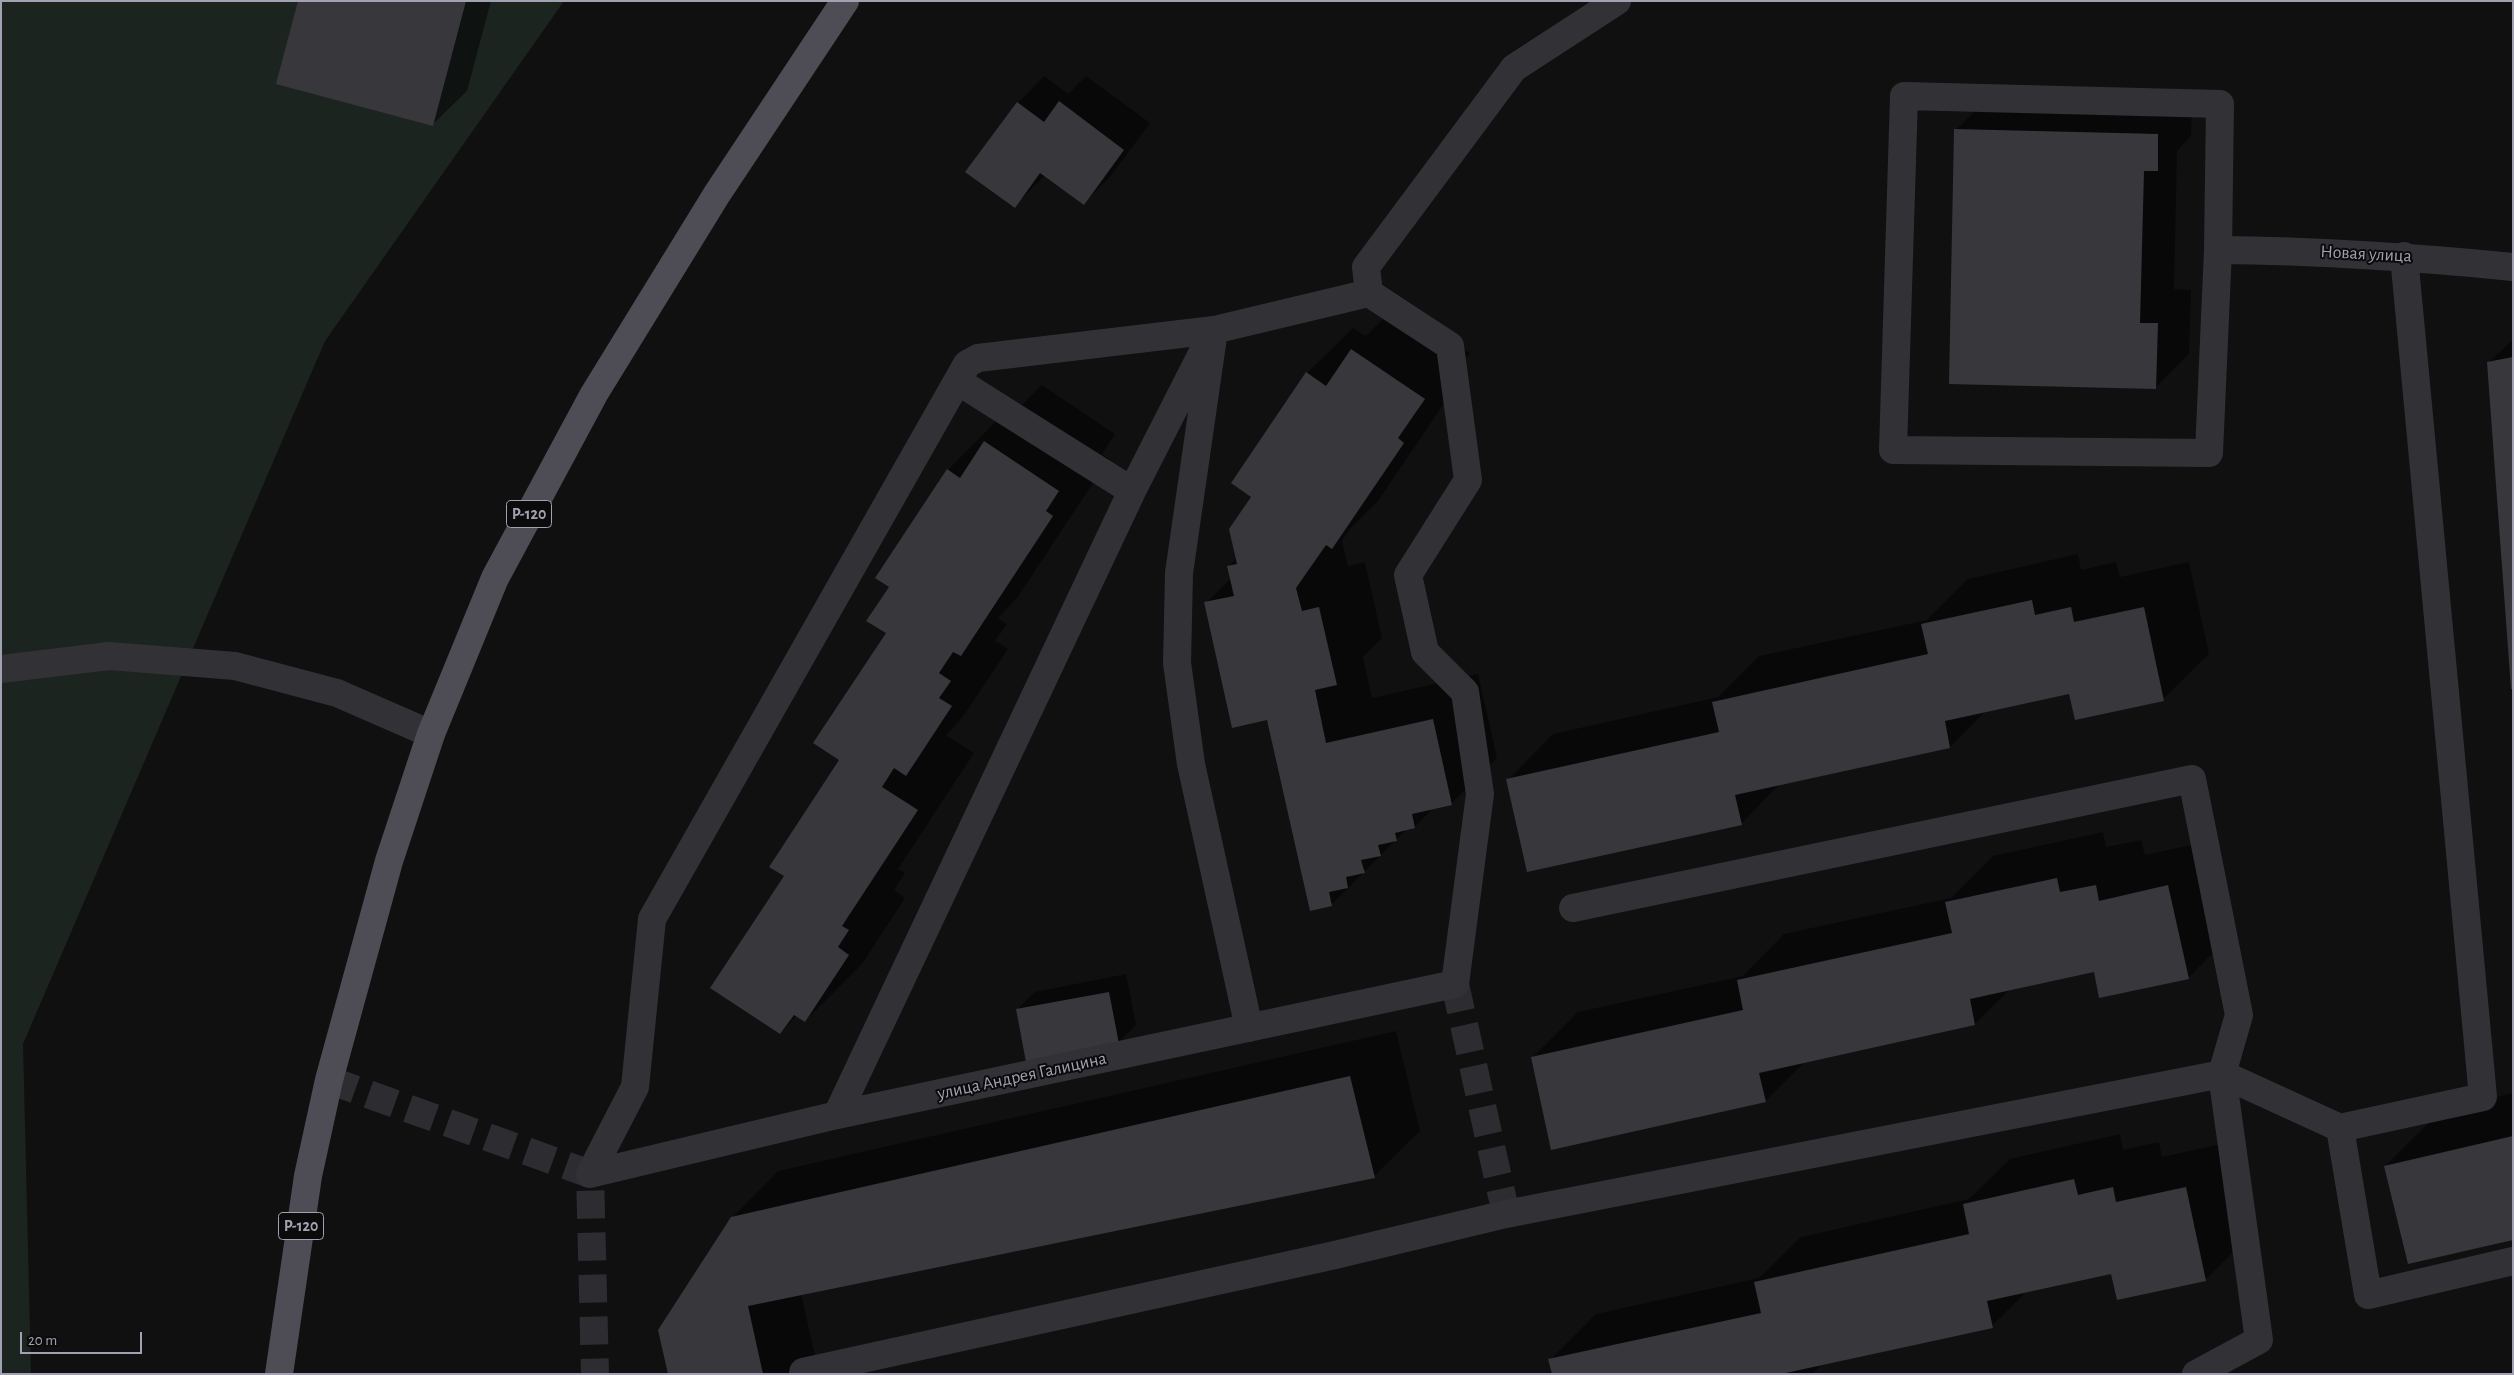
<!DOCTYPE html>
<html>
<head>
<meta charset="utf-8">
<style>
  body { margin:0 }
  #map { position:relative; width:2514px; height:1375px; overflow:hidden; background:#101011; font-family:"Alegreya Sans",sans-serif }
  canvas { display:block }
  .frame { position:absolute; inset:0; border:2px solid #a2a1b2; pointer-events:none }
  .scale { position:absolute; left:20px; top:1332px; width:122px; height:22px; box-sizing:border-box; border:2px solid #a2a1b2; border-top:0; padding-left:6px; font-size:15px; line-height:18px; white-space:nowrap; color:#a2a1b2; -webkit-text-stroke:4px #0b0b0c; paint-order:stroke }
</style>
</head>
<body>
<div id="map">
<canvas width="2514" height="1375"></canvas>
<div class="frame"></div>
<div class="scale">20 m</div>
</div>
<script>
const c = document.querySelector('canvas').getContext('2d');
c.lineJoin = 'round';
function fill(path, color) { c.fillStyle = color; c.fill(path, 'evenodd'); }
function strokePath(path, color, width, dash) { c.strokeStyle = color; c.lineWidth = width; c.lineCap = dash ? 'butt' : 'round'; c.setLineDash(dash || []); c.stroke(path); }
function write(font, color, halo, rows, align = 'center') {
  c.font = font + ' "Alegreya Sans",sans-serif'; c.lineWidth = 4; c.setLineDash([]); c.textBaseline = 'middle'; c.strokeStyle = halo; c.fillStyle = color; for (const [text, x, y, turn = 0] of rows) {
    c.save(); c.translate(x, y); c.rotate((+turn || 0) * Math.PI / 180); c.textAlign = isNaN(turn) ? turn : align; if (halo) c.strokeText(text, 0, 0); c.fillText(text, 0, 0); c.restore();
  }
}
fill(new Path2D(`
  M 1,1 L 564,1 L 325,341 L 23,1044 L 31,1374 L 1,1374 Z`), '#1c2420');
fill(new Path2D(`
  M 299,1 L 491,1 L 467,91 L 433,124 Z
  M 1044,76 L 1068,94 L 1086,76 L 1150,123 L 1110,177 L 1084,203 L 1045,175 L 1015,206 L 1018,103 Z
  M 1990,96 L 2192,101 L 2191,136 L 2177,151 L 2174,289 L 2191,290 L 2189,354 L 2155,388 L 1956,130 Z
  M 1398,304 L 1470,353 L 1443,392 L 1449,396 L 1378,501 L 1350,529 L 1342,541 L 1348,566 L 1365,562 L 1382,638 L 1363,657 L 1372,698 L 1478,674 L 1497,758 L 1451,804 L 1433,808 L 1415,827 L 1408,828 L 1331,905 L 1268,719 L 1206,603 L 1231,578 L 1228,567 L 1237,558 L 1253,497 L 1307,373 L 1353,328 L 1366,336 Z
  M 2513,339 L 2513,691 L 2488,363 Z
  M 1042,385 L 1115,434 L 1102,454 L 1109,459 L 1017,598 L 998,618 L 1007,624 L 995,641 L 1008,649 L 962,718 L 946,735 L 974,753 L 898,869 L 905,873 L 894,890 L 905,898 L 862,964 L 805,1021 L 797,1015 L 780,1033 L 785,876 L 841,760 L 888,633 L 890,586 L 948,470 L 1004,413 L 1010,417 Z
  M 2078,554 L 2081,570 L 2116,562 L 2120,577 L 2189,562 L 2209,654 L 2163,699 L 2070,692 L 1986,711 L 1950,747 L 1781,783 L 1741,824 L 1508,780 L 1553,734 L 1718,697 L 1759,656 L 1927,620 L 1968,579 Z
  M 2103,832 L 2106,847 L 2141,840 L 2145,855 L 2214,840 L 2234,932 L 2188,978 L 2095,970 L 2010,989 L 1975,1024 L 1806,1061 L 1766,1101 L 1532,1058 L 1578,1012 L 1743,976 L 1784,934 L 1951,898 L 1993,856 Z
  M 1126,974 L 1136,1025 L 1118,1043 L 1017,1010 L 1035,992 Z
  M 1396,1031 L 1420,1131 L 1374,1176 L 801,1293 L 819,1374 L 669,1374 L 732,1218 L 778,1171 Z
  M 2513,1093 L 2513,1238 L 2385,1166 L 2442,1110 Z
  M 2120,1134 L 2123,1150 L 2159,1142 L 2162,1157 L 2231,1142 L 2251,1234 L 2206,1279 L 2112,1272 L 2027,1291 L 1992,1326 L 1823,1363 L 1812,1374 L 1553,1374 L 1550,1360 L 1596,1314 L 1759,1278 L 1801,1237 L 1969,1199 L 2010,1159 Z`), '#0007');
fill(new Path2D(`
  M 298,1 L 466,1 L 433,126 L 276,84 Z
  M 1059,101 L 1124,150 L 1084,205 L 1040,173 L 1015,208 L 965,172 L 1017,102 L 1044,122 Z
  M 1954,129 L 2158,134 L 2158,171 L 2144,171 L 2140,323 L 2158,323 L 2156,389 L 1949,384 Z
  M 1351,349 L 1425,399 L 1398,438 L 1404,443 L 1332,549 L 1326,545 L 1296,588 L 1302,611 L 1319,607 L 1337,685 L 1315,690 L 1326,743 L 1433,719 L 1452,805 L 1412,814 L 1415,828 L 1395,833 L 1397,841 L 1378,845 L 1381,856 L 1361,860 L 1365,873 L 1346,877 L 1348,888 L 1329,892 L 1332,906 L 1310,911 L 1267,720 L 1232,728 L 1204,602 L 1234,596 L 1227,566 L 1237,564 L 1229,529 L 1251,497 L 1231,483 L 1306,372 L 1326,386 Z
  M 2513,357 L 2513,689 L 2511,689 L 2487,362 Z
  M 984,441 L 1059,491 L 1046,511 L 1053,516 L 961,656 L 953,652 L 939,673 L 951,681 L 939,698 L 952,706 L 906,776 L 894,768 L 882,787 L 918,810 L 842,926 L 849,930 L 838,947 L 849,955 L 805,1022 L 794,1015 L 780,1034 L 710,988 L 784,876 L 769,867 L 839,760 L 813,743 L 886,633 L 866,621 L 889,587 L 875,578 L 947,469 L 960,478 Z
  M 2032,600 L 2035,615 L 2071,607 L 2074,622 L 2144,607 L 2164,701 L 2075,720 L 2069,694 L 1945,721 L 1950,748 L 1735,795 L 1742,825 L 1527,872 L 1506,779 L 1719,732 L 1712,702 L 1928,654 L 1921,624 Z
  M 2057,878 L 2060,892 L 2096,885 L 2099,901 L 2168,885 L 2189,979 L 2099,998 L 2094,972 L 1970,999 L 1975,1025 L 1759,1073 L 1766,1102 L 1551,1150 L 1531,1057 L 1743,1010 L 1737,980 L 1952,933 L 1945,902 Z
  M 1109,992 L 1119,1044 L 1026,1062 L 1016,1009 Z
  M 1350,1076 L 1375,1178 L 748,1306 L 763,1374 L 668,1374 L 658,1330 L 731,1217 Z
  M 2513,1136 L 2513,1240 L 2408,1264 L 2384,1166 Z
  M 2074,1179 L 2078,1195 L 2113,1187 L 2116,1202 L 2186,1187 L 2206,1281 L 2117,1300 L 2111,1274 L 1987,1301 L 1993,1328 L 1781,1374 L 1552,1374 L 1548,1359 L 1761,1313 L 1754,1282 L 1969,1234 L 1963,1204 Z`), '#38373c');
strokePath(new Path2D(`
  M 1455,984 L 1506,1214
  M 329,1080 L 590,1174 L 595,1374`), '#2d2d31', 28, [28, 14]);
strokePath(new Path2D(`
  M 1904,96 L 2220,104 L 2218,250 L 2209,453 L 1893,450 Z
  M 2218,250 C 2317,251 2414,257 2513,267
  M 1,669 L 109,656 L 235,666 L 337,693 L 431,734
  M 1573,908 L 2192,779 L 2239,1015 L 2222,1074 L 2340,1128 L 2368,1295 L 2513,1261
  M 1249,1028 L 1191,764 L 1177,663 L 1179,573 L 1214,330 L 1369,293 L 1366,267 L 1514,68 L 1617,1
  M 837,1115 L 1132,491 L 959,382
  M 2340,1128 L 2483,1097 L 2404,256
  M 590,1174 L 837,1115 L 1455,984 L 1480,794 L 1465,692 L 1425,652 L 1408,575 L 1468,480 L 1450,346 L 1369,293
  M 590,1174 L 635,1087 L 652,919 L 967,364 L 978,358 L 1214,330 L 1132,491
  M 803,1374 L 803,1372 L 1335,1255 L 1506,1214 L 2222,1074 L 2259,1340 L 2196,1374`), '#323136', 28);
strokePath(new Path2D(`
  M 279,1374 L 308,1176 L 329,1080 L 389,861 L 431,734 L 495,578 L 594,394 L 717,194 L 845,1`), '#4e4d55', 28);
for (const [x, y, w] of [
  [529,514,45],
  [301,1226,45]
]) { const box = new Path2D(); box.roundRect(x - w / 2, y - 13.5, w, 27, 4); c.fillStyle = '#0b0b0c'; c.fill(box); strokePath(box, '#a2a1b2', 1); }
write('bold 16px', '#a2a1b2', null, [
  ["Р-120",529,514],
  ["Р-120",301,1226]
]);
write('18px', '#a2a1b2', '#0b0b0c', [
  ["Новая улица",2366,254,3],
  ["улица Андрея Галицина",1022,1076,-12]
]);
</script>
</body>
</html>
